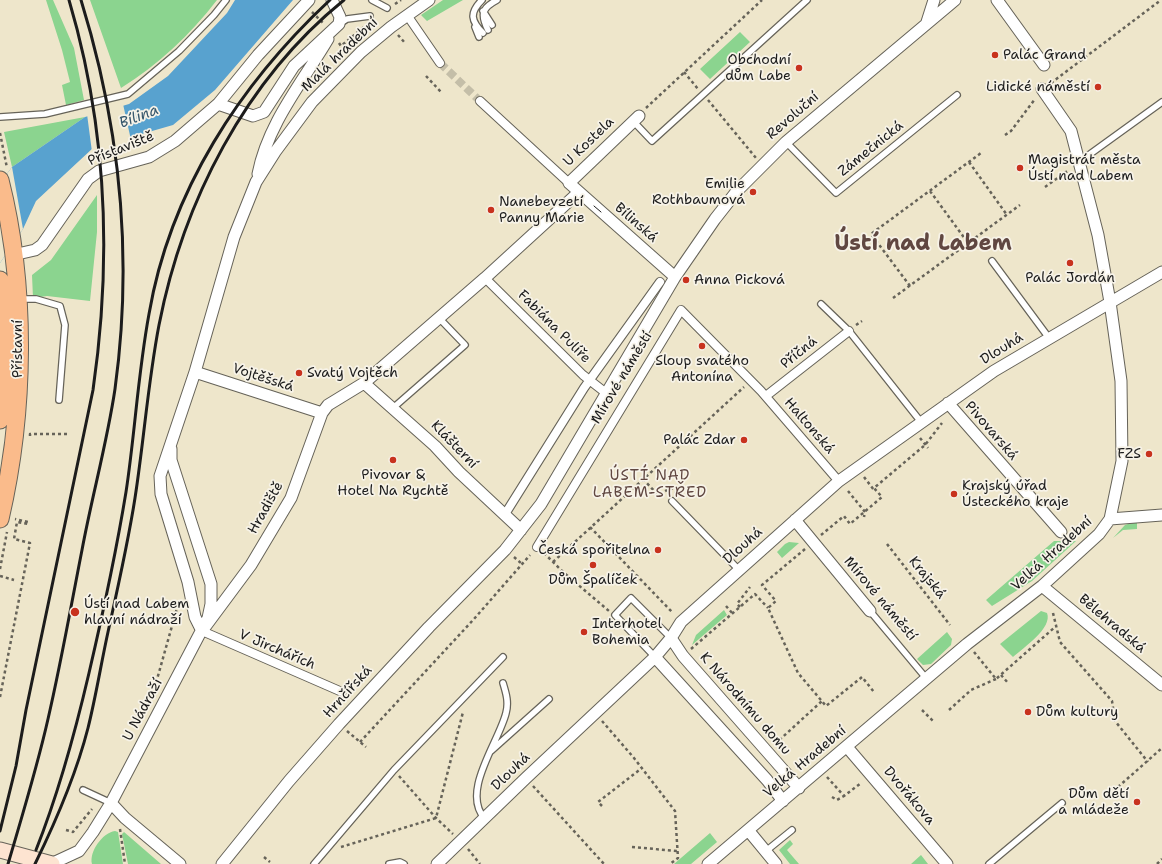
<!DOCTYPE html>
<html>
<head>
<meta charset="utf-8">
<style>
  body { margin:0 }
  canvas { display:block; background:#eee6cb }
</style>
</head>
<body>
<canvas width="1162" height="864"></canvas>
<script>
const c = document.querySelector('canvas').getContext('2d');
c.lineJoin = 'round';
function fill(path, color) { c.fillStyle = color; c.fill(path, 'evenodd'); }
function strokePath(path, color, width, dash) { c.strokeStyle = color; c.lineWidth = width; c.lineCap = dash ? 'butt' : 'round'; c.setLineDash(dash || []); c.stroke(path); }
function write(font, color, halo, rows, align = 'center') {
  c.font = font + ' "Shantell Sans",sans-serif'; c.lineWidth = 3.5; c.setLineDash([]); c.textBaseline = 'middle'; c.strokeStyle = halo; c.fillStyle = color; for (const [text, x, y, turn = 0] of rows) {
    c.save(); c.translate(x, y); c.rotate((+turn || 0) * Math.PI / 180); c.textAlign = isNaN(turn) ? turn : align; if (halo) c.strokeText(text, 0, 0); c.fillText(text, 0, 0); c.restore();
  }
}
fill(new Path2D(`
  M 46,0 L 53,0 L 74,48 L 84,100 L 66,105 L 62,85 L 70,82 L 62,50 Z
  M 90,0 L 217,0 C 190,35 158,65 121,88 Z
  M 443,0 L 463,0 L 427,21 L 421,15 Z
  M 740,32 L 750,42 L 710,79 L 700,69 Z
  M 85,117 L 12,167 L 4,132 Z
  M 97,195 L 97,232 L 90,301 L 47,296 L 33,298 L 32,275 L 51,260 Z
  M 1137,521 L 1137,529 L 1123,530 L 1113,538 L 1125,525 Z
  M 1054,541 L 1076,541 L 1032,581 L 992,606 L 986,600 Z
  M 789,542 L 799,543 L 782,558 L 777,552 L 785,544 Z
  M 724,610 L 727,615 L 692,645 L 696,635 Z
  M 1041,611 L 1047,613 C 1053,628 1023,648 1013,657 L 1000,644 Z
  M 947,632 L 952,639 L 951,645 L 931,664 L 923,665 L 917,659 Z
  M 115,831 L 118,832 L 123,864 L 92,864 C 89,852 102,833 115,831 Z
  M 124,832 L 161,864 L 128,864 L 122,834 Z
  M 710,833 L 717,842 L 691,864 L 674,864 Z
  M 790,840 L 793,844 L 787,850 L 799,864 L 790,864 L 779,850 Z
  M 921,855 L 928,864 L 911,864 Z`), '#8bd48f');
fill(new Path2D(`
  M 235,0 L 293,0 L 215,90 L 173,125 L 93,148 L 36,201 L 23,229 L 0,263 L 0,183 L 12,167 L 85,117 L 129,104 L 168,76 L 227,13 Z`), '#58a2cf');
fill(new Path2D(`
  M 123,104 L 131,140 L 92,152 L 87,114 Z
  M 12,167 L 23,229 L 0,263 L 0,183 Z`), '#eee6cb');
strokePath(new Path2D(`
  M 440,63 L 480,101`), '#c4bea8', 8, [8, 4]);
const service = new Path2D(`
  M 372,0 L 387,8
  M 482,0 C 469,13 471,21 483,33
  M 483,11 L 492,25
  M 339,24 L 347,19 L 370,16
  M 475,27 L 479,37
  M 488,30 C 480,14 482,8 497,0
  M 0,117 L 45,114 L 128,94 L 179,51 L 214,15 L 226,0
  M 633,121 L 652,141 L 807,0
  M 786,142 L 836,193 L 957,95
  M 1079,162 L 1162,102
  M 992,261 L 1049,338
  M 20,299 L 36,299 L 60,306 L 65,325 L 59,400
  M 821,304 L 849,331 L 921,422
  M 393,408 L 465,345 L 439,318
  M 672,501 L 739,570
  M 870,611 L 926,678
  M 655,657 L 615,615 L 631,598 L 671,638
  M 491,751 L 549,699
  M 83,790 L 111,803
  M 485,819 C 460,792 499,742 506,713 C 509,702 506,693 503,683
  M 766,851 L 792,830
  M 314,864 L 394,770 L 503,657
  M 389,864 L 400,862 L 404,864
  M 989,864 L 1062,803`);
const pedestrian = new Path2D(`
  M 407,15 L 440,63
  M 480,101 L 569,183
  M 485,278 L 583,375 L 606,393
  M 766,396 L 849,331
  M 507,511 L 584,388 L 660,282
  M 537,547 L 681,310 L 761,391 L 836,478
  M 202,631 L 342,692`);
const minor = new Path2D(`
  M 997,0 L 1044,65
  M 927,22 L 934,0
  M 218,104 L 253,116 L 264,112 L 294,66 L 339,24 L 340,17 L 332,0
  M 639,116 L 569,183 L 675,277
  M 258,174 C 268,123 302,83 328,39
  M 13,255 L 35,250 L 42,245 L 88,179 L 99,171 L 149,157 L 175,141 L 218,104 L 258,55 L 309,0
  M 195,372 L 322,413
  M 364,383 L 435,446 L 459,472 L 521,530
  M 948,403 L 1061,532
  M 1110,519 L 1162,515
  M 795,520 L 870,611
  M 1042,586 L 1162,685
  M 202,631 L 195,617 L 188,582 L 161,494 L 160,476 L 195,372 L 234,237 L 256,182 L 275,152 L 312,102 L 361,52 L 391,27 L 429,0
  M 202,631 L 251,565 L 291,498 L 322,413 L 328,405 L 364,383 L 485,278 L 579,192
  M 671,638 L 683,656 L 799,788
  M 655,657 L 767,780 L 783,801
  M 847,747 L 947,864
  M 111,803 L 125,818 L 180,864
  M 748,830 L 776,864
  M 51,864 L 79,851 L 93,832 L 111,803 L 208,618 L 211,604 L 211,584 L 171,460 L 171,449
  M 222,864 L 289,781 L 339,724 L 429,627 L 505,550 L 541,504 L 675,277 L 715,219 L 737,191 L 786,142 L 955,0
  M 437,864 L 526,778 L 655,657 L 671,638 L 681,622 L 839,481 L 994,371 L 1162,272
  M 708,864 L 967,644 L 1042,586 L 1099,534 L 1110,519 L 1122,461 L 1121,381 L 1110,302 L 1098,235 L 1071,131 L 1042,89`);
const secondary = new Path2D(`
  M 0,850 L 52,864`);
const primary = new Path2D(`
  M 0,180 C 27,287 25,412 0,519
  M 0,280 C 4,328 4,373 0,420`);
strokePath(service, '#666359', 8);
strokePath(pedestrian, '#666359', 10);
strokePath(minor, '#666359', 13);
strokePath(secondary, '#666359', 17);
strokePath(primary, '#666359', 19);
strokePath(new Path2D(`
  M 395,4 L 401,0
  M 312,12 L 323,23
  M 398,35 L 405,43
  M 339,43 L 341,46 L 365,26
  M 684,72 L 698,89
  M 426,76 L 441,92
  M 1051,83 L 1161,0
  M 708,100 L 756,158
  M 646,108 L 762,0
  M 0,133 L 7,168
  M 1005,135 L 1011,131 L 1035,99
  M 969,162 L 1007,215
  M 1045,187 L 1069,170
  M 930,191 L 968,243
  M 910,286 L 871,234 L 981,153
  M 893,298 L 1020,205
  M 856,325 L 862,321
  M 30,436 L 30,434 L 70,434
  M 920,438 L 928,448
  M 864,477 L 874,490
  M 643,479 L 658,495 L 671,488 L 675,492
  M 848,491 L 865,512 L 864,517
  M 590,527 L 672,612
  M 821,535 L 844,516 L 850,524 L 882,497 L 874,488 L 925,445 L 942,423
  M 887,544 L 950,625
  M 805,549 L 762,585 L 776,601 L 768,608 L 798,673 L 826,706 L 862,677 L 874,692
  M 544,553 L 563,572 L 609,611
  M 514,557 L 522,564
  M 553,562 L 744,387
  M 0,569 L 7,532
  M 0,576 L 14,580
  M 726,606 L 733,614
  M 740,607 L 737,604 L 750,587
  M 1053,613 L 1060,642 L 1112,701 L 1115,721 L 1148,762
  M 691,649 L 755,594 L 768,608
  M 974,652 L 996,679 L 1055,627
  M 1001,675 L 1009,684
  M 161,685 L 156,683 L 179,601
  M 0,697 L 30,543 L 14,539 L 17,522 L 28,524 L 28,522 L 15,519
  M 922,710 L 934,722
  M 949,710 L 971,690 L 996,679
  M 602,721 L 634,758 L 675,811 L 678,858 L 670,864
  M 347,731 L 366,747
  M 360,742 L 474,619 L 530,555
  M 775,744 L 822,701
  M 399,776 L 436,818 L 453,834
  M 827,777 L 844,796 L 861,783
  M 533,786 L 604,864
  M 1118,787 L 1162,748
  M 832,797 L 837,800 L 844,796
  M 602,806 L 598,802 L 642,768
  M 120,829 L 125,864
  M 66,830 L 73,832 L 92,809
  M 341,847 L 436,818 L 463,712
  M 632,847 L 677,851
  M 468,849 L 480,864
  M 264,857 L 270,862
  M 1157,864 L 1162,859`), '#666359', 2.5, [3, 3]);
strokePath(service, '#fff', 5.5);
strokePath(pedestrian, '#fff', 8);
strokePath(minor, '#fff', 11);
strokePath(secondary, '#fde4d1', 15);
strokePath(primary, '#fabb8b', 17);
strokePath(new Path2D(`
  M 594,206 L 601,212`), '#1c1c1c', 1);
strokePath(new Path2D(`
  M 0,831 L 16,766 L 26,710 L 93,390 C 112,259 107,128 69,0
  M 36,850 C 59,792 75,733 89,673 C 103,613 116,553 126,492 C 135,433 138,373 149,314 C 170,191 240,84 330,0
  M 8,864 C 22,816 37,768 48,719 C 61,663 71,606 82,550 C 92,496 107,443 115,389 C 133,258 120,126 81,0
  M 35,864 C 56,821 76,775 88,728 C 96,696 101,664 108,632 C 118,587 128,543 135,498 C 144,440 148,382 159,325 C 183,202 245,80 344,0`), '#1c1c1c', 3);
for (const [x, y, r, color] of [
  [995,55,4,"#c8321e"],
  [799,68,4,"#c8321e"],
  [1098,87,4,"#c8321e"],
  [1020,168,4,"#c8321e"],
  [753,192,4,"#c8321e"],
  [491,210,4,"#c8321e"],
  [1070,263,4,"#c8321e"],
  [686,280,4,"#c8321e"],
  [702,346,4,"#c8321e"],
  [299,373,4,"#c8321e"],
  [744,440,4,"#c8321e"],
  [1149,454,4,"#c8321e"],
  [393,460,4,"#c8321e"],
  [954,494,4,"#c8321e"],
  [658,550,4,"#c8321e"],
  [593,565,4,"#c8321e"],
  [75,612,5,"#c8321e"],
  [584,632,4,"#c8321e"],
  [1028,712,4,"#c8321e"],
  [1137,802,4,"#c8321e"]
]) { const dot = new Path2D(); dot.arc(x, y, r, 0, 2 * Math.PI); c.fillStyle = color; c.fill(dot); strokePath(dot, '#f7f3e8', 1.5); }
write('14px', '#1c1c1c', '#f7f3e8', [
  ["Malá hradební",340,55,-44],
  ["Revoluční",793,116,-41],
  ["U Kostela",589,142,-44],
  ["Přístaviště",121,149,-22],
  ["Zámečnická",871,149,-39],
  ["Bílinská",636,223,41],
  ["Fabiána Pulíře",554,327,45],
  ["Přístavní",18,349,-90],
  ["Dlouhá",1002,349,-32],
  ["Příčná",799,353,-39],
  ["Vojtěšská",263,378,18],
  ["Mírové náměstí",622,378,-59],
  ["Haltonská",809,426,49],
  ["Pivovarská",991,431,49],
  ["Klášterní",454,445,46],
  ["Hradiště",266,508,-61],
  ["Dlouhá",743,546,-42],
  ["Velká Hradební",1052,554,-42],
  ["Krajská",927,578,51],
  ["Mírové náměstí",880,599,50],
  ["Bělehradská",1112,624,40],
  ["V Jirchářích",277,650,23],
  ["Hrnčířská",348,692,-48],
  ["K Národnímu domu",745,704,49],
  ["U Nádraží",143,710,-62],
  ["Velká Hradební",805,762,-40],
  ["Dlouhá",511,772,-44],
  ["Dvořákova",909,796,50]
]);
write('14px', '#1c1c1c', '#f7f3e8', [
  ["Palác Grand",1003,55],
  ["Obchodní",791,60,"right"],
  ["dům Labe",791,76,"right"],
  ["Lidické náměstí",1090,87,"right"],
  ["Magistrát města",1028,160],
  ["Ústí nad Labem",1028,176],
  ["Emilie",745,184,"right"],
  ["Rothbaumová",745,200,"right"],
  ["Nanebevzetí",499,202],
  ["Panny Marie",499,218],
  ["Palác Jordán",1070,278,"center"],
  ["Anna Picková",694,280],
  ["Sloup svatého",702,361,"center"],
  ["Antonína",702,377,"center"],
  ["Svatý Vojtěch",307,373],
  ["Palác Zdar",736,440,"right"],
  ["FZS",1141,454,"right"],
  ["Pivovar &",393,475,"center"],
  ["Hotel Na Rychtě",393,491,"center"],
  ["Krajský úřad",962,486],
  ["Ústeckého kraje",962,502],
  ["Česká spořitelna",650,550,"right"],
  ["Dům Špalíček",593,580,"center"],
  ["Ústí nad Labem",84,604],
  ["hlavní nádraží",84,620],
  ["Interhotel",592,624],
  ["Bohemia",592,640],
  ["Dům kultury",1036,712],
  ["Dům dětí",1129,794,"right"],
  ["a mládeže",1129,810,"right"]
], 'left');
write('italic 15px', '#37586d', '#f7f3e8', [
  ["Bílina",139,117,-21]
]);
c.letterSpacing = '1px';
write('15px', '#604741', '#f7f3e8', [
  ["ÚSTÍ NAD",650,476],
  ["LABEM-STŘED",650,493]
]);
c.letterSpacing = '0px';
write('bold 22px', '#604741', '#f7f3e8', [
  ["Ústí nad Labem",923,244]
]);
</script>
</body>
</html>
